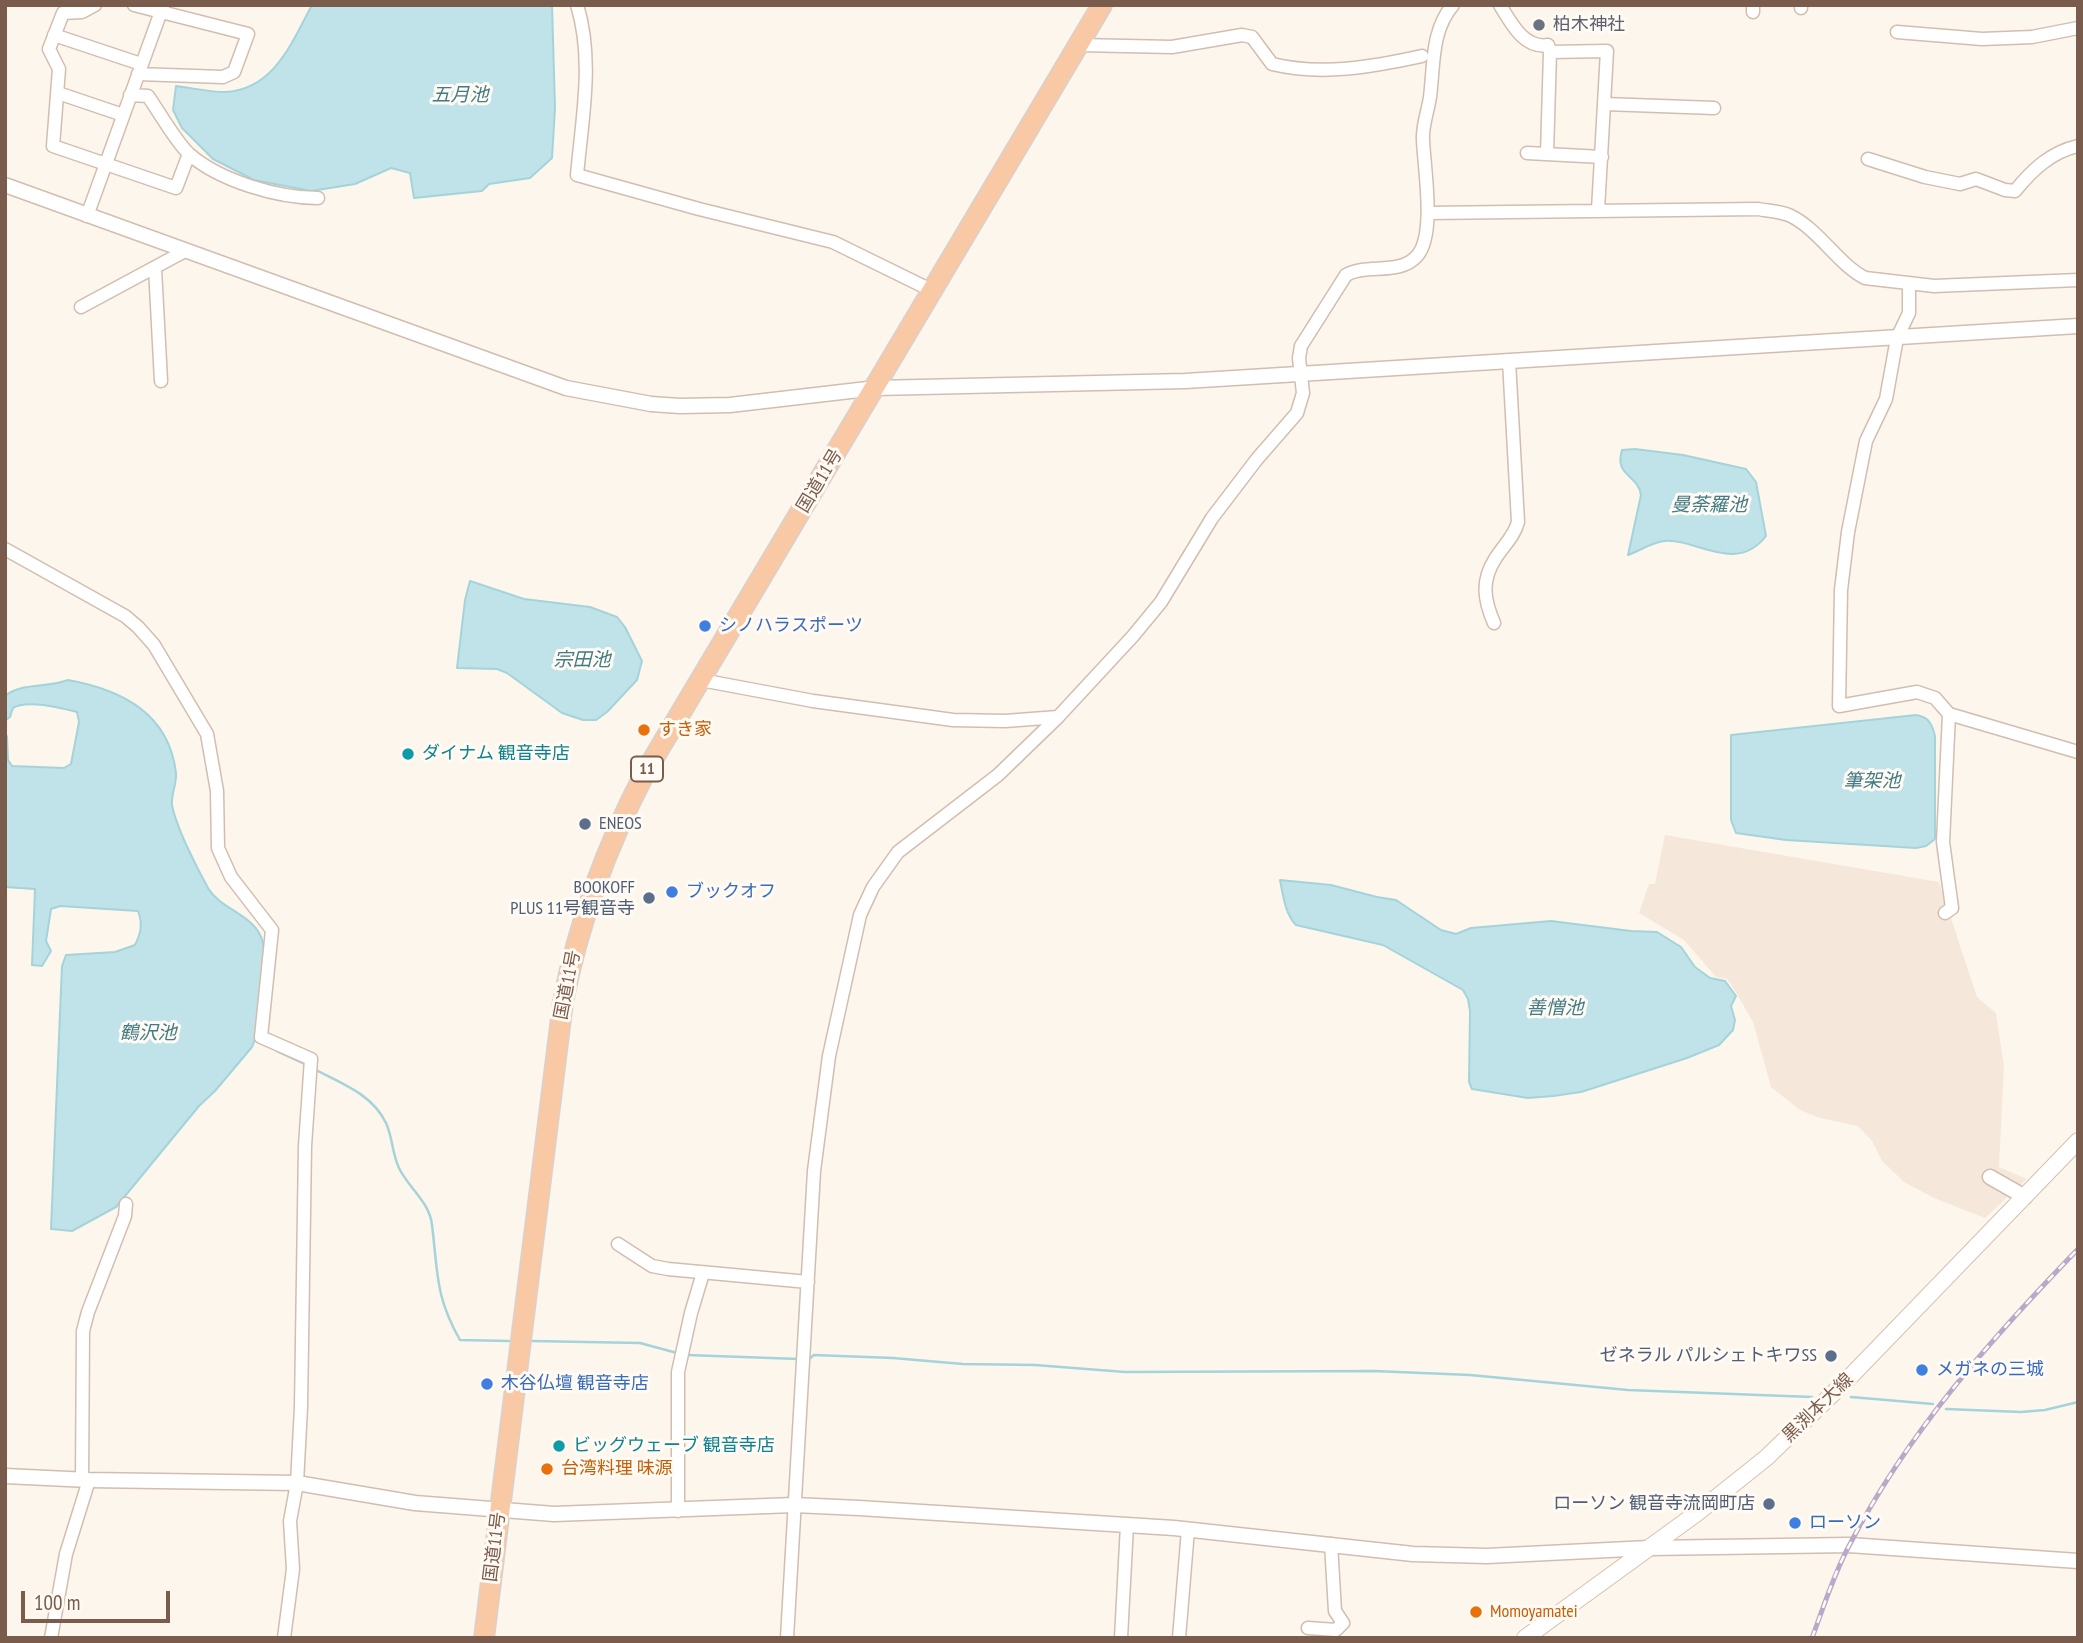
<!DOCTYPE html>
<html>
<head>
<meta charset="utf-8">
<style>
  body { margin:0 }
  #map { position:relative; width:2083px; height:1643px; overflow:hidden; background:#fdf6ec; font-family:"PT Sans Narrow",sans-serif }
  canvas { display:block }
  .frame { position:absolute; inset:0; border:7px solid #7a5c4d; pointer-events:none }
  .scale { position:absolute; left:21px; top:1591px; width:149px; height:32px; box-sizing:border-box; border:4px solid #7a5c4d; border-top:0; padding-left:9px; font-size:21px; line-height:24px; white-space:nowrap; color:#7a5c4d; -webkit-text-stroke:5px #fffaf3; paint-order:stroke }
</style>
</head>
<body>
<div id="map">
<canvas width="2083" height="1643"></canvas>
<div class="frame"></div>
<div class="scale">100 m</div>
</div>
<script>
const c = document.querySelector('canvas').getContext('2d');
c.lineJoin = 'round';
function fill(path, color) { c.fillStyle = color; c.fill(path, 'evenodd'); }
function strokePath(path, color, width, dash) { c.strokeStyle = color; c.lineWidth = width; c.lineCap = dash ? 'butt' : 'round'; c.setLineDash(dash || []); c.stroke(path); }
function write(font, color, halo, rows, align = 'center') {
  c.font = font + ' "PT Sans Narrow","Noto Sans JP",sans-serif'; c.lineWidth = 6; c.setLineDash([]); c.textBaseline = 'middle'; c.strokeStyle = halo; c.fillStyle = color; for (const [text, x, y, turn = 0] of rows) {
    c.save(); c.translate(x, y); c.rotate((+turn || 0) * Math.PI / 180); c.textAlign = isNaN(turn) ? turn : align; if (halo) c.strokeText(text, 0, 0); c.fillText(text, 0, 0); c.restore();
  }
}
fill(new Path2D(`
  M 1665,835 L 1939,882 L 1977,997 L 1996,1013 L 2004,1067 L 1999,1167 L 2027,1179 L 1985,1218 L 1934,1198 L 1904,1182 L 1882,1161 L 1872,1141 L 1858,1126 L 1820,1118 L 1800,1110 L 1771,1087 L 1753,1022 L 1734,989 L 1727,979 L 1716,977 L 1684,940 L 1639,913 L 1649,884 L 1655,884 Z`), '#f5e8da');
const water = new Path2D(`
  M 312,5 L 552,5 L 555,108 L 552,158 L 530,178 L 489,184 L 482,191 L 414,198 L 410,173 L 391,168 L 355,184 L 311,191 L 254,180 L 213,159 L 182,128 L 173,110 L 176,86 C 192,88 209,92 225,92 C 274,90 292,42 312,5 Z
  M 1635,449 L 1683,455 L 1746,469 L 1756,482 L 1766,536 C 1736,575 1696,538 1664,541 C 1653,542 1639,551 1628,555 L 1641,495 C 1638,474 1614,477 1622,450 Z
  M 470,581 L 524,599 L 590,607 L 617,617 L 625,627 L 642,661 L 637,680 L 607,712 L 596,720 L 583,720 L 562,713 L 507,673 L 497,669 L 457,668 L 465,600 Z
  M 68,680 C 123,690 169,714 176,773 C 177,783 171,794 172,805 C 176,827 197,868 208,888 C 222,911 257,915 263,943 C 265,951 262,962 262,970 C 260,991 259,1013 257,1034 L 252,1047 L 215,1091 L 199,1106 L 116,1207 L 72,1231 L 51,1229 L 62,966 L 66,955 L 115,952 L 135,945 C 141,933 143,924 138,911 L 60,906 L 51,909 L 46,941 L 51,951 L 42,966 L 32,965 L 35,889 L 5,887 L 5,736 L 7,736 L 8,760 L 12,766 L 64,768 L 71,764 L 79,722 L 77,712 C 61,708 26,699 13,708 L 10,717 L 5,721 L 5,696 C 22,682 48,688 68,680 Z
  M 1916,715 C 1929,717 1932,724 1935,736 L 1935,839 L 1926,846 L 1916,848 L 1786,840 L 1736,833 L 1731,820 L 1731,735 Z
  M 1280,880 L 1331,885 L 1377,897 L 1396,900 L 1441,930 L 1456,934 L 1471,928 L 1551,921 L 1631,931 L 1657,932 L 1681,947 L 1695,967 L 1710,978 L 1725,981 L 1736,996 L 1731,1006 L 1735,1020 L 1733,1030 L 1719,1045 L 1687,1058 L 1581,1092 L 1553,1096 L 1528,1098 L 1472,1089 L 1469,1082 L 1470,1011 L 1468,999 L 1463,990 L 1383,945 L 1296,925 C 1285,914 1283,895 1280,880 Z`);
fill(water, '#bfe3e8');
strokePath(water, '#a5d3da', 2);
strokePath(new Path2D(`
  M 277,1051 L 305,1064
  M 314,1069 C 341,1083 372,1094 386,1123 C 393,1138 392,1155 400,1170 C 410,1189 430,1203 432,1225 C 438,1273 435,1296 460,1340 L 509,1341
  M 532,1341 L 640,1343 L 677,1353
  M 687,1355 L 799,1359
  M 809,1359 L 814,1355 L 893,1358 L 963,1364 L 1035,1365 L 1125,1372 L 1374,1371 L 1470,1375 L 1628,1390 L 1812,1397
  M 1851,1397 L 1933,1404
  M 1946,1409 L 2021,1412 L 2045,1410 L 2078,1402`), '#a5d3da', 2.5);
const minor = new Path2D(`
  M 95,5 L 82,12 L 63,13 L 49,49 L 59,69 L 53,146 L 176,188 L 189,154
  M 134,5 L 248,34 L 234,72 L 223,77 L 138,74
  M 577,5 C 594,59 582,119 577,175 L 699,209 L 833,242 L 933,291
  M 1500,5 C 1511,23 1524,49 1548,45 L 1550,52
  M 1801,5 L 1801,8
  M 1753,12 L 1753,5
  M 1897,32 L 1982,39 L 2032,37 L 2078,28
  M 54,35 L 141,64
  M 1079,45 L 1172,47 L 1242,35 L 1252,37 L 1272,64 C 1322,76 1372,67 1422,56
  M 58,93 L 123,115
  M 130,95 L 148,96 C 159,112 176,142 189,154 C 220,181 278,198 318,198
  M 1605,104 L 1714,108
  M 1527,153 L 1602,157
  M 1547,154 L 1550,52 L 1607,51 L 1598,210
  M 1868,159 L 1925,177 L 1960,184 L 1976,179 L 2005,190 L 2015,191 C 2032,170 2051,152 2078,146
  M 1428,213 L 1758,209 C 1768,211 1781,211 1791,216 C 1819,230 1839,265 1865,278 L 1934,286 L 2078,280
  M 87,216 L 163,6
  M 155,268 L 161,381
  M 1909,284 L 1909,313 L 1897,338 L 1886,399 L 1866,441 L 1848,532 L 1841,590 L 1839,706 L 1917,692 L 1935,698 L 1949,714 L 2078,752
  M 81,307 L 185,251
  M 5,549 L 125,616 L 138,627 L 154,645 L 207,734 L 217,791 L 218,848 L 231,877 L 272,930 L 261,1037 L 311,1059 L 305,1146 L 301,1407 L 297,1483 L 290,1521 L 293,1569 L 284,1638
  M 1494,623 C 1484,600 1481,581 1495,559 C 1503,546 1514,537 1518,522 L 1509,361
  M 701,680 L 813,701 L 953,720 L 1005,721 L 1058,717
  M 1945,913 L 1952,908 L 1943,842 L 1949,714
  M 618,1244 L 652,1266 L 668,1269 L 808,1282
  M 82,1480 L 83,1331 L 88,1312 L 125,1216 L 126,1204
  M 678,1511 L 678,1372 L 691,1313 L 703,1273
  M 1308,1628 L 1336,1630 L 1343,1623 L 1335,1611 L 1331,1544
  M 51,1638 L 66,1554 L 89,1480
  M 787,1638 L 814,1171 L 829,1056 L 860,915 L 873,887 L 898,852 L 998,775 L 1058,717 L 1133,636 L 1161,602 L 1212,518 L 1257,459 L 1297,413 L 1303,393 L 1299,358 L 1301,346 L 1346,275 C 1367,263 1399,276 1417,256 C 1436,235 1424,167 1423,140 C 1422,126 1428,111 1430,97 C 1434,66 1431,30 1453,5
  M 1121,1638 L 1127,1525
  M 1179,1638 L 1188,1530`);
const tertiary = new Path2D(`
  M 5,185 L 566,388 L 651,404 L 680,406 L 730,405 L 876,388 L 1185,381 L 2078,326
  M 1990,1177 L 2025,1197
  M 5,1476 L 89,1480 L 297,1483 L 415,1503 L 554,1514 L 794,1505 L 859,1508 L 1174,1528 L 1413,1554 L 1487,1556 L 1649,1548 L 1849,1545 L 2078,1561`);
const secondary = new Path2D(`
  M 1525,1638 L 1697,1513 L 1766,1458 L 1847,1380 L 2078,1141`);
const trunk = new Path2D(`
  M 484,1638 L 563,1002 C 579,920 607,845 646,771 L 1102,5`);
strokePath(minor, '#d1beb0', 15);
strokePath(tertiary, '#d1beb0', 17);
strokePath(secondary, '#d6c0b0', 18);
strokePath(trunk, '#dad1cd', 22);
strokePath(minor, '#fff', 12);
strokePath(tertiary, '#fff', 14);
strokePath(secondary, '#fff', 16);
strokePath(trunk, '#f9c8a4', 19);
const rail = new Path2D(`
  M 1812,1638 C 1824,1606 1834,1573 1850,1544 C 1908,1432 1991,1339 2078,1249`);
strokePath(rail, '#b9a8c9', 5);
strokePath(rail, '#fffaf3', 2.5, [8]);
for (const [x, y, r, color] of [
  [1539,25,7,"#6b7280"],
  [705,626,7,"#3f7fe0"],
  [644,730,7,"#e8710a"],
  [408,754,7,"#0f9aa8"],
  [585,824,7,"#5c6f8a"],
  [672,892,7,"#3f7fe0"],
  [649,898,7,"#5c6f8a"],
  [1831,1356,7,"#5c6f8a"],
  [1922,1370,7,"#3f7fe0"],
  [487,1384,7,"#3f7fe0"],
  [559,1446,7,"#0f9aa8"],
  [547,1469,7,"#e8710a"],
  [1769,1504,7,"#5c6f8a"],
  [1795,1523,7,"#3f7fe0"],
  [1476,1612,7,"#e8710a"]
]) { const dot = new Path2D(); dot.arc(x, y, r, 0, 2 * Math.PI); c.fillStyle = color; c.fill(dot); strokePath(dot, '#fffaf3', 2.5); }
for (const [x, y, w] of [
  [647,769,32]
]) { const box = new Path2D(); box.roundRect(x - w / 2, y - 12.5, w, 25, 5); c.fillStyle = '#fffaf3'; c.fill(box); strokePath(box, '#7a5c4d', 2); }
write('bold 16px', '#7a5c4d', null, [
  ["11",647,769]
]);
write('18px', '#5b616d', '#fffaf3', [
  ["柏木神社",1553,25]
], 'left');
write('18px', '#7a5c4d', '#fffaf3', [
  ["国道11号",820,481,-59],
  ["国道11号",568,985,-79],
  ["黒渕本大線",1818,1408,-44],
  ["国道11号",495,1547,-83]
]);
write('18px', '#366cbe', '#fffaf3', [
  ["シノハラスポーツ",719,626],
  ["ブックオフ",686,892],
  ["メガネの三城",1936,1370],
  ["木谷仏壇 観音寺店",501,1384],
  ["ローソン",1809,1523]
], 'left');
write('18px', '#c56008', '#fffaf3', [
  ["すき家",658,730],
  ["台湾料理 味源",561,1469],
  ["Momoyamatei",1490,1612]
], 'left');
write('18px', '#0d838f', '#fffaf3', [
  ["ダイナム 観音寺店",422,754],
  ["ビッグウェーブ 観音寺店",573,1446]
], 'left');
write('18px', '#4e5e75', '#fffaf3', [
  ["ENEOS",599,824,"left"],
  ["BOOKOFF",635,888],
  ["PLUS 11号観音寺",635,909],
  ["ゼネラル パルシェトキワSS",1817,1356],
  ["ローソン 観音寺流岡町店",1755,1504]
], 'right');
write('italic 19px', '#437c86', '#fffaf3', [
  ["五月池",460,96],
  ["曼荼羅池",1709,506],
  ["宗田池",582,661],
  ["筆架池",1872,782],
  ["善憎池",1555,1009],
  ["鶴沢池",148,1034]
]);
</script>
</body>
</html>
